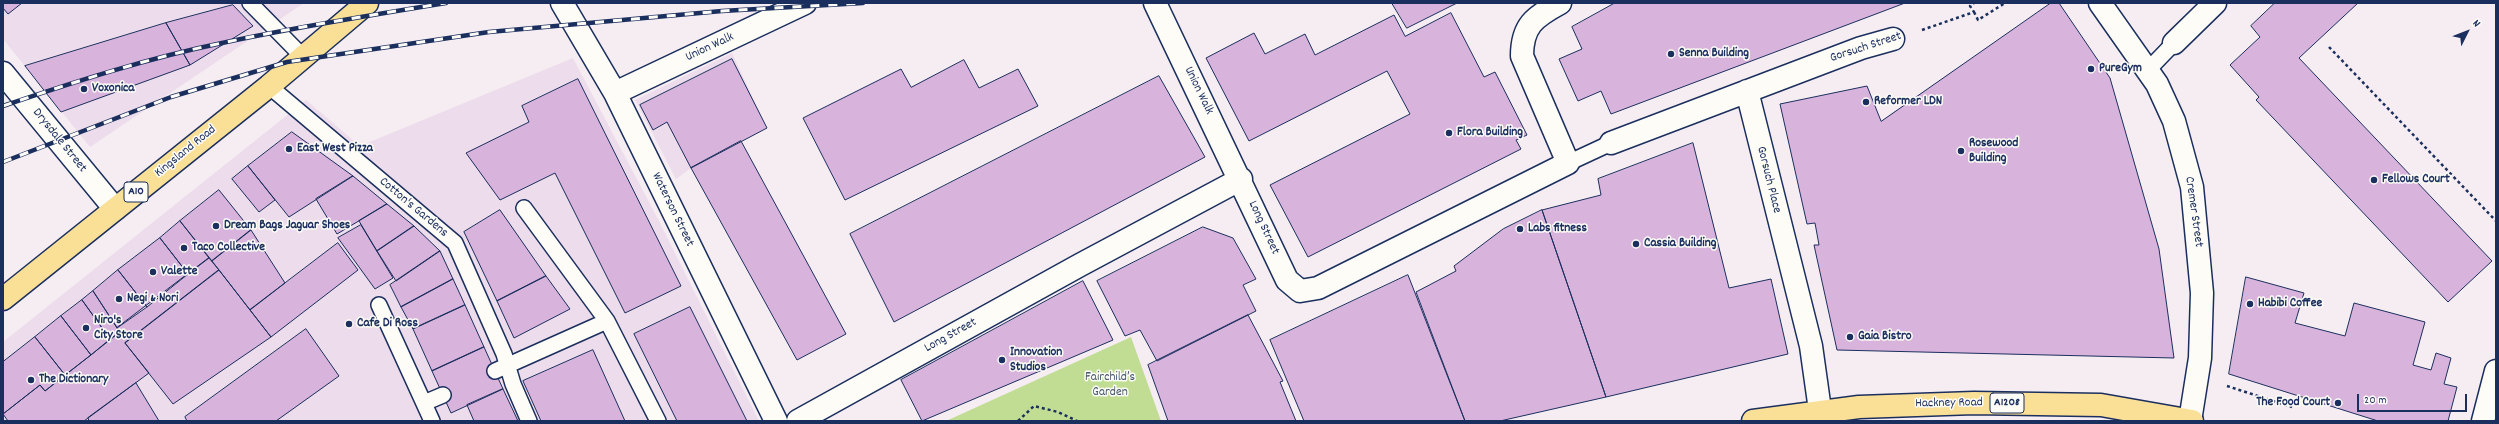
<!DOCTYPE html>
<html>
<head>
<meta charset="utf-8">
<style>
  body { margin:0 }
  #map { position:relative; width:2499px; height:424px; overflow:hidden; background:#f6edf2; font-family:Dekko,sans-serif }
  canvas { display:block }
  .frame { position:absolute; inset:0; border:4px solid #1b2f5e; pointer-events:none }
  .north { position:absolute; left:2447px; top:12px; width:40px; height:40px; -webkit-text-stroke:3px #fdfcf7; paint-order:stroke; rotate:48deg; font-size:11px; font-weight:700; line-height:16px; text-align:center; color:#1b2f5e }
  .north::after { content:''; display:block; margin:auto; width:14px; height:18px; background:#1b2f5e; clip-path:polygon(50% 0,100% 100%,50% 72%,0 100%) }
  .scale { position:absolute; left:2357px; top:394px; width:110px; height:18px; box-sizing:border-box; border:2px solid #1b2f5e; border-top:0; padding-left:5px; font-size:12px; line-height:14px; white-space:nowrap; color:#1b2f5e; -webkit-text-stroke:3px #fdfcf7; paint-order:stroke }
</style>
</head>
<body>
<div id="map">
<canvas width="2499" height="424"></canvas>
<div class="frame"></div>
<div class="north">N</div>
<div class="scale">20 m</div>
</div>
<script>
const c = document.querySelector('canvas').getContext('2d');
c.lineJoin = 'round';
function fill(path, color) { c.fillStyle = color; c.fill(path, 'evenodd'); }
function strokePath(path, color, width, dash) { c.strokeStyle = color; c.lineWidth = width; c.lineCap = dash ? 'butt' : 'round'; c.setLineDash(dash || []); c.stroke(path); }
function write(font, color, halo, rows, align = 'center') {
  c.font = font + ' Dekko,sans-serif'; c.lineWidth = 3; c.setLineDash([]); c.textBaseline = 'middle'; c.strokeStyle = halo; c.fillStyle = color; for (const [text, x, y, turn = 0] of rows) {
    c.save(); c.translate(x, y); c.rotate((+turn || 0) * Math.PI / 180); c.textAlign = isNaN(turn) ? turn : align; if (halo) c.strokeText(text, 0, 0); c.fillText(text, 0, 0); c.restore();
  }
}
fill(new Path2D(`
  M 3,3 L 304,3 L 90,147 L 3,39 Z
  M 732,53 L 767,128 L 691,168 L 676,179 L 635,100 Z
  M 573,58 L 658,219 L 759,421 L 3,421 L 3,342 L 306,100 L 360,146 Z`), '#eddceb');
fill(new Path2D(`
  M 1131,337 L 1161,421 L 946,421 Z`), '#c1dd94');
const building = new Path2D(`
  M 3,3 L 22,3 L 8,14 L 3,8 Z
  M 1392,3 L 1457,3 L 1407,28 Z
  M 1615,3 L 1905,3 L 1611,114 L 1601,91 L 1578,101 L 1559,59 L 1582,49 L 1572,27 Z
  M 2051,3 L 2059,3 L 2110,78 L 2159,249 L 2174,358 L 1837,350 L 1814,245 L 1819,245 L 1815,223 L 1807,224 L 1780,104 L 1867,86 L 1881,121 Z
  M 2275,3 L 2358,3 L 2299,58 L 2492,261 L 2448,302 L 2256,100 L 2259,97 L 2230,65 L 2260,37 L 2251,26 Z
  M 233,5 L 253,26 L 190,65 L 166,23 Z
  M 1451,13 L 1484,77 L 1495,72 L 1527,135 L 1516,140 L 1521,149 L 1308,257 L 1270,185 L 1410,114 L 1387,71 L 1249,141 L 1206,58 L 1254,33 L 1265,54 L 1305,34 L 1315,55 L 1394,15 L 1405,36 Z
  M 166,23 L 190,65 L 61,112 L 25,66 Z
  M 732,59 L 767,128 L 691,168 L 667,122 L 653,130 L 640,105 Z
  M 964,60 L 979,88 L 1018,69 L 1038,106 L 845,200 L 803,118 L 901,69 L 911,87 Z
  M 1159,76 L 1205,157 L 894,322 L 850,234 Z
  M 578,79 L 681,286 L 625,313 L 555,173 L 500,200 L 466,153 L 529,122 L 522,106 Z
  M 292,132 L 353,176 L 289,217 L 248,166 Z
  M 741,141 L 846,334 L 797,360 L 691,168 Z
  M 1693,143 L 1729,288 L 1771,279 L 1788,354 L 1606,397 L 1542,210 L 1601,195 L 1598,179 Z
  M 248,166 L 275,200 L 259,212 L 232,179 Z
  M 353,176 L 387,204 L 337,234 L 316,199 Z
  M 219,190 L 251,230 L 212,261 L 180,221 Z
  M 387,204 L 414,226 L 377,251 L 359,221 Z
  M 500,210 L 546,276 L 497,301 L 464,232 Z
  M 1542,210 L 1606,397 L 1500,421 L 1465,421 L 1416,292 L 1456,271 L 1454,266 L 1503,229 Z
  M 180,221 L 209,258 L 188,274 L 160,238 Z
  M 361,225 L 393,278 L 375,289 L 338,238 Z
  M 414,226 L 440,251 L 396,281 L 377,251 Z
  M 1203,227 L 1233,238 L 1256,279 L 1243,285 L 1256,311 L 1157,361 L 1140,330 L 1125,336 L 1097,281 Z
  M 251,230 L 285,283 L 250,310 L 212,261 Z
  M 160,238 L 188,274 L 147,307 L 118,270 Z
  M 338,243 L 358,270 L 271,337 L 250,310 Z
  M 440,251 L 453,279 L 401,307 L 390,285 Z
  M 209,258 L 219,270 L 125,343 L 149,373 L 84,421 L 8,421 L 3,414 L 40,385 L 45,391 L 120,332 L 117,328 Z
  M 118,270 L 147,307 L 117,328 L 93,291 Z
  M 219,270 L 271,337 L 173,404 L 125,343 Z
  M 1408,275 L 1465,421 L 1304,421 L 1270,340 Z
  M 546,276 L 570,309 L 514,338 L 497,301 Z
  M 2246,277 L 2304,293 L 2295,323 L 2345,336 L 2354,303 L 2425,322 L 2413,365 L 2431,370 L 2436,353 L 2451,358 L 2444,384 L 2457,387 L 2448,421 L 2378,421 L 2229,374 Z
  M 453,279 L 465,305 L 413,329 L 401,307 Z
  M 1083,281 L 1113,340 L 922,421 L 901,380 Z
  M 93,291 L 120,332 L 110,339 L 82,300 Z
  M 82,300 L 110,339 L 91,355 L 61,316 Z
  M 465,305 L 484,347 L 432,371 L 413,329 Z
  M 690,307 L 747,421 L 677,421 L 634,334 Z
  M 1248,315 L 1283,381 L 1280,382 L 1296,421 L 1168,421 L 1148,365 Z
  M 61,316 L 91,355 L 65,375 L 35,337 Z
  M 306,329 L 339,376 L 276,421 L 187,421 L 185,417 Z
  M 35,337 L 65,375 L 45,391 L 40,385 L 3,414 L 3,362 Z
  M 484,347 L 503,389 L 451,413 L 432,371 Z
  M 593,350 L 625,421 L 541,421 L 523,381 Z
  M 136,383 L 159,421 L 89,421 L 88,418 Z
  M 503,389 L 518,421 L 474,421 L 467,405 Z`);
fill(building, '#d8b3dc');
strokePath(building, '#1b2f5e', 1);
const lane = new Path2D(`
  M 250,3 L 303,57
  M 2148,70 L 2174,43
  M 269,86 L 455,243 L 504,354 L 513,384 L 529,421
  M 1568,163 L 1611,143
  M 524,208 L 607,321 L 658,421
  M 379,305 L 432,421
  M 495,371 L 607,321
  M 424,403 L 443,395`);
const street = new Path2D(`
  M 562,3 L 615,93 L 776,421
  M 1155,3 L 1287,280 L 1300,291 L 1318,288 L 1568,163 L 1522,56 C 1522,26 1534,17 1560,3
  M 2100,3 L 2157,84 L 2174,121 L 2192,187 L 2202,293 L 2200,358 L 2190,421
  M 2174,43 L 2215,3
  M 3,73 L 115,209
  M 1747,91 L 1811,346 L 1820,410
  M 615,93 L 805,3
  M 1611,143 L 1861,48 L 1893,39
  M 798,421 L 1080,265 L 1241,179
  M 2483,421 L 2496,371`);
const primary = new Path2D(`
  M 1753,421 L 1859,407 L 1974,403 L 2101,405 L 2192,421`);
const highway = new Path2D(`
  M 3,299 L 269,86 L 367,3`);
strokePath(lane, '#1b2f5e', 18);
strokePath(street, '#1b2f5e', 25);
strokePath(primary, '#1b2f5e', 25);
strokePath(highway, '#1b2f5e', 25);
strokePath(new Path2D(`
  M 1974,12 L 1978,20 L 2005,3
  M 1922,30 L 1974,12 L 1970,6 L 1974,3
  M 2329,47 L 2496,221
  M 2227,386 L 2292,407
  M 1018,421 L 1034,406 L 1058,412 L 1077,421`), '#1b2f5e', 2.5, [3, 3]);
strokePath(lane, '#fdfcf7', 15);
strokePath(street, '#fdfcf7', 22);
strokePath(primary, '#fadf96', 22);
strokePath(highway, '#fadf96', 22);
const rail = new Path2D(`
  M 3,106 C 74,82 148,58 222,43 C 296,27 371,15 446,3
  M 3,162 L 171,97 L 287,62 L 489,32 L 722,11 L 863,3`);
strokePath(rail, '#1b2f5e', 4.5);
strokePath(rail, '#fdfcf7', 3, [9]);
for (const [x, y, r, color] of [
  [1671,54,4,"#1b2f5e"],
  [2091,69,4,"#1b2f5e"],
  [84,89,4,"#1b2f5e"],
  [1866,102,4,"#1b2f5e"],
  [1449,133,4,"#1b2f5e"],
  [289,149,4,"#1b2f5e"],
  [1961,151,4,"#1b2f5e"],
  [2374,180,4,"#1b2f5e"],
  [216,226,4,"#1b2f5e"],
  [1520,229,4,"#1b2f5e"],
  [1636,244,4,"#1b2f5e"],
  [184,248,4,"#1b2f5e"],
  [153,272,4,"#1b2f5e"],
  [119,299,4,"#1b2f5e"],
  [2250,304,4,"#1b2f5e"],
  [349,324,4,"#1b2f5e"],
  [86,328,4,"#1b2f5e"],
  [1850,337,4,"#1b2f5e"],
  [1002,360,4,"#1b2f5e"],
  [31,380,4,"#1b2f5e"],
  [2338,403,4,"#1b2f5e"]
]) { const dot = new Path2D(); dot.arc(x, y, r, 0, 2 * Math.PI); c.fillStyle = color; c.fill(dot); strokePath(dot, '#fdfcf7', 1.5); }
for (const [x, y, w] of [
  [136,192,24],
  [2007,403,34]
]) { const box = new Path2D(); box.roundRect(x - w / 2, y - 10, w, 20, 3); c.fillStyle = '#fdfcf7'; c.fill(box); strokePath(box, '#1b2f5e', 1); }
write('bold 12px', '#1b2f5e', null, [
  ["A10",136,192],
  ["A1208",2007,403]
]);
write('13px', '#1b2f5e', '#fdfcf7', [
  ["Union Walk",710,48,-25],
  ["Gorsuch Street",1866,48,-18],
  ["Union Walk",1198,91,64],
  ["Drysdale Street",59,141,51],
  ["Kingsland Road",186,152,-39],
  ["Gorsuch Place",1768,180,76],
  ["Cotton's Gardens",413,208,40],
  ["Waterson Street",672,210,64],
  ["Cremer Street",2193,212,82],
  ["Long Street",1263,228,65],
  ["Long Street",951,336,-29],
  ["Hackney Road",1949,404,-1]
]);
write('bold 13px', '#1b2f5e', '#fdfcf7', [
  ["Senna Building",1679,54],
  ["PureGym",2099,69],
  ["Voxonica",92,89],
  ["Reformer LDN",1874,102],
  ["Flora Building",1457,133],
  ["Rosewood",1969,144],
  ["Building",1969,159],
  ["East West Pizza",297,149],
  ["Fellows Court",2382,180],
  ["Dream Bags Jaguar Shoes",224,226],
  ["Labs fitness",1528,229],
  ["Cassia Building",1644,244],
  ["Taco Collective",192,248],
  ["Valette",161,272],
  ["Negi & Nori",127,299],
  ["Habibi Coffee",2258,304],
  ["Niro's",94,321],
  ["City Store",94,336],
  ["Cafe Di Ross",357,324],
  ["Gaia Bistro",1858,337],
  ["Innovation",1010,353],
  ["Studios",1010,368],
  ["The Dictionary",39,380],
  ["The Food Court",2330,403,"right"]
], 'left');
write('13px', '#445a6c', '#fdfcf7', [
  ["Fairchild’s",1110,378],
  ["Garden",1110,393]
]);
</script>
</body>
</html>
